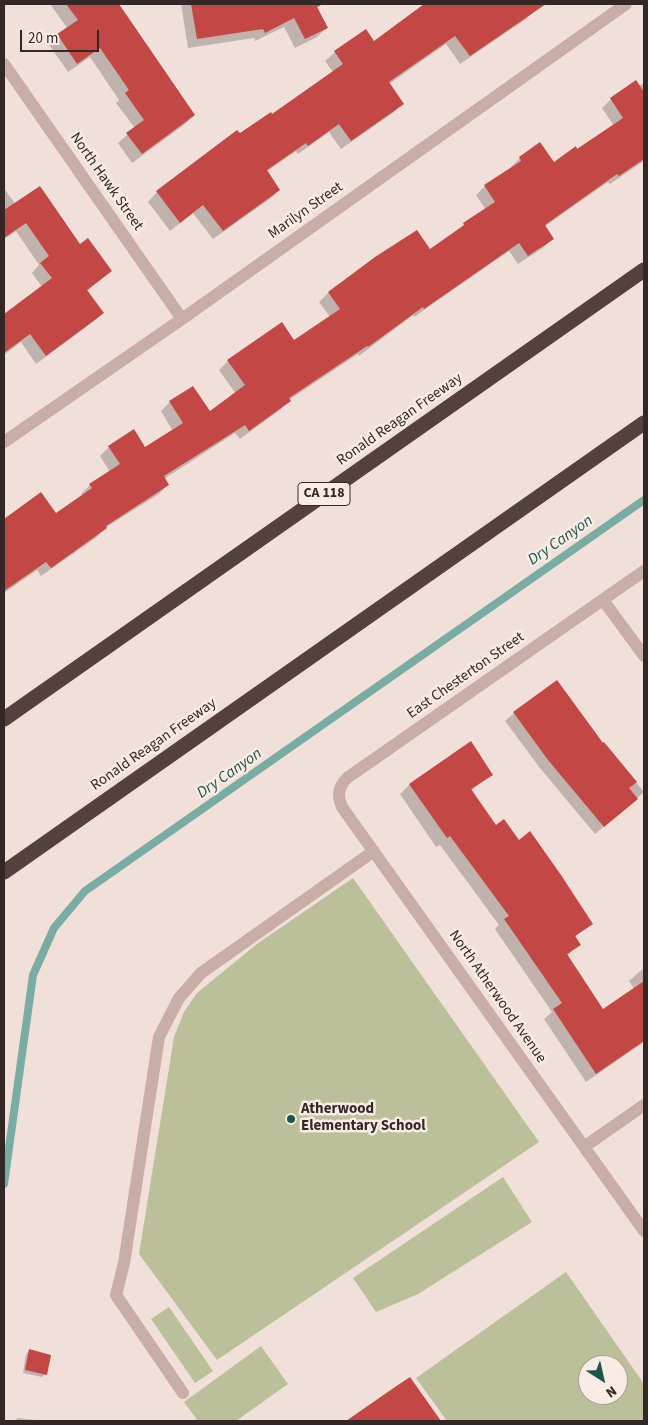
<!DOCTYPE html>
<html>
<head>
<meta charset="utf-8">
<style>
  body { margin:0 }
  #map { position:relative; width:648px; height:1425px; overflow:hidden; background:#f1e0d9; font-family:"Source Sans 3",sans-serif }
  canvas { display:block }
  .frame { position:absolute; inset:0; border:5px solid #342827; pointer-events:none }
  .north { position:absolute; left:578px; top:1355px; width:50px; height:50px; box-sizing:border-box; background:#f9ece5; border:1px solid #aa9e99; border-radius:50%; rotate:145deg; font-size:14px; font-weight:700; line-height:20px; text-align:center; color:#342827 }
  .north::after { content:''; display:block; margin:auto; width:18px; height:22px; background:#1d554c; clip-path:polygon(50% 0,100% 100%,50% 72%,0 100%) }
  .scale { position:absolute; left:20px; top:30px; width:79px; height:22px; box-sizing:border-box; border:2px solid #342827; border-top:0; padding-left:6px; font-size:15px; line-height:18px; white-space:nowrap; color:#342827; -webkit-text-stroke:4px #f9ece5; paint-order:stroke }
</style>
</head>
<body>
<div id="map">
<canvas width="648" height="1425"></canvas>
<div class="frame"></div>
<div class="north">N</div>
<div class="scale">20 m</div>
</div>
<script>
const c = document.querySelector('canvas').getContext('2d');
c.lineJoin = 'round';
function fill(path, color) { c.fillStyle = color; c.fill(path, 'evenodd'); }
function strokePath(path, color, width, dash) { c.strokeStyle = color; c.lineWidth = width; c.lineCap = dash ? 'butt' : 'round'; c.setLineDash(dash || []); c.stroke(path); }
function write(font, color, halo, rows, align = 'center') {
  c.font = font + ' "Source Sans 3",sans-serif'; c.lineWidth = 5; c.setLineDash([]); c.textBaseline = 'middle'; c.strokeStyle = halo; c.fillStyle = color; for (const [text, x, y, turn = 0] of rows) {
    c.save(); c.translate(x, y); c.rotate((+turn || 0) * Math.PI / 180); c.textAlign = isNaN(turn) ? turn : align; if (halo) c.strokeText(text, 0, 0); c.fillText(text, 0, 0); c.restore();
  }
}
fill(new Path2D(`
  M 353,878 L 539,1142 L 217,1360 L 139,1254 L 174,1037 L 184,1012 L 197,993 L 257,944 Z
  M 503,1177 L 532,1222 L 418,1294 L 376,1312 L 353,1278 Z
  M 566,1272 L 644,1384 L 644,1421 L 447,1421 L 416,1378 ZM 588,1365 L 618,1365 L 618,1395 L 588,1395 Z
  M 169,1307 L 213,1371 L 195,1383 L 151,1319 Z
  M 261,1346 L 288,1384 L 236,1421 L 198,1421 L 184,1402 Z`), '#bbbf9a');
fill(new Path2D(`
  M 50,4 L 118,4 L 194,115 L 184,125 L 132,163 L 118,143 L 135,128 L 116,103 L 119,100 L 90,57 L 68,72 L 49,45 L 68,29 Z
  M 181,4 L 314,4 L 326,28 L 317,37 L 295,48 L 284,27 L 255,41 L 254,38 L 188,48 Z
  M 426,4 L 531,4 L 535,10 L 526,19 L 460,64 L 446,44 L 389,84 L 402,104 L 393,113 L 341,149 L 329,132 L 298,154 L 296,151 L 266,172 L 279,190 L 270,199 L 213,239 L 193,213 L 170,231 L 148,202 L 157,192 L 239,135 L 272,116 L 333,72 L 325,61 L 335,52 L 374,43 Z
  M 644,83 L 644,161 L 610,184 L 608,182 L 544,227 L 552,239 L 543,248 L 518,264 L 509,251 L 414,317 L 413,315 L 359,356 L 358,354 L 289,400 L 280,410 L 240,439 L 235,433 L 164,479 L 168,484 L 159,494 L 105,528 L 97,537 L 41,576 L 37,570 L 4,593 L 4,519 L 41,494 L 56,515 L 82,496 L 81,494 L 90,485 L 110,472 L 100,456 L 109,447 L 145,449 L 173,431 L 161,411 L 170,402 L 209,413 L 236,394 L 219,370 L 228,361 L 282,324 L 294,341 L 330,317 L 319,302 L 328,293 L 375,258 L 429,251 L 486,210 L 476,195 L 485,186 L 511,168 L 511,167 L 520,158 L 554,164 L 577,150 L 614,126 L 602,108 L 611,99 Z
  M 4,188 L 15,204 L 80,246 L 111,271 L 87,291 L 103,313 L 93,322 L 36,364 L 21,342 L 4,355 L 4,315 L 42,287 L 32,273 L 39,265 L 16,231 L 4,239 Z
  M 556,682 L 603,745 L 604,744 L 644,792 L 595,834 L 540,768 L 505,721 L 514,713 Z
  M 491,774 L 471,791 L 496,827 L 518,841 L 591,923 L 574,938 L 579,944 L 567,956 L 603,1011 L 634,989 L 629,981 L 644,968 L 644,1042 L 586,1082 L 544,1019 L 552,1012 L 495,929 L 499,925 L 440,845 L 436,847 L 400,794 L 410,784 Z
  M 29,1351 L 46,1374 L 42,1377 L 23,1373 L 26,1354 Z
  M 410,1379 L 440,1421 L 348,1421 Z
  M 18,1418 L 43,1421 L 14,1421 Z`), '#0003');
strokePath(new Path2D(`
  M 4,1184 L 33,975 L 54,928 L 85,891 L 644,500`), '#79ada3', 8);
fill(new Path2D(`
  M 66,4 L 119,4 L 195,115 L 142,154 L 126,133 L 144,120 L 125,93 L 129,90 L 100,48 L 77,64 L 57,34 L 78,20 Z
  M 191,4 L 323,4 L 317,7 L 328,28 L 305,39 L 294,18 L 265,33 L 263,29 L 197,39 Z
  M 424,4 L 546,4 L 470,56 L 455,36 L 389,82 L 404,104 L 351,141 L 339,124 L 308,146 L 306,143 L 267,170 L 280,190 L 223,231 L 203,205 L 180,223 L 156,191 L 237,130 L 240,133 L 271,112 L 272,114 L 343,64 L 334,51 L 366,29 L 374,41 Z
  M 636,80 L 644,92 L 644,159 L 619,176 L 617,174 L 545,225 L 554,239 L 528,256 L 519,243 L 424,309 L 423,307 L 368,347 L 367,346 L 289,398 L 291,401 L 249,431 L 245,425 L 164,476 L 169,485 L 106,526 L 107,528 L 51,568 L 46,562 L 4,591 L 4,519 L 41,492 L 56,513 L 92,488 L 89,484 L 120,464 L 108,446 L 134,429 L 145,447 L 183,423 L 169,401 L 193,386 L 210,411 L 245,385 L 227,360 L 282,322 L 294,340 L 340,309 L 328,292 L 375,257 L 417,230 L 430,249 L 464,225 L 463,223 L 495,202 L 484,185 L 521,161 L 519,157 L 540,142 L 554,162 L 576,146 L 577,149 L 623,118 L 610,98 Z
  M 40,186 L 80,244 L 88,238 L 112,271 L 87,290 L 104,313 L 46,356 L 30,334 L 4,353 L 4,314 L 52,278 L 40,263 L 49,256 L 26,223 L 4,238 L 4,210 Z
  M 557,680 L 603,743 L 604,742 L 637,782 L 629,788 L 638,799 L 604,827 L 548,760 L 513,712 Z
  M 471,741 L 493,775 L 471,789 L 496,825 L 504,819 L 519,840 L 530,831 L 561,875 L 593,924 L 575,936 L 581,945 L 567,954 L 603,1009 L 644,981 L 644,1041 L 596,1074 L 553,1009 L 562,1003 L 504,919 L 509,916 L 450,836 L 447,838 L 409,784 Z
  M 29,1349 L 51,1355 L 47,1375 L 25,1370 Z
  M 410,1377 L 441,1421 L 346,1421 L 395,1387 Z`), '#c34745');
strokePath(new Path2D(`
  M 4,64 L 182,319
  M 4,442 L 182,319 L 626,4
  M 644,571 L 347,778 C 338,788 337,795 342,807 L 644,1231
  M 603,600 L 644,656
  M 584,1147 L 644,1105
  M 183,1393 L 116,1295 L 124,1263 L 159,1037 L 179,998 L 201,973 L 374,851`), '#c8aea6', 12);
strokePath(new Path2D(`
  M 4,719 L 644,270
  M 4,872 L 644,423`), '#55403e', 15);
for (const [x, y, r, color] of [
  [291,1119,5,"#1d554c"]
]) { const dot = new Path2D(); dot.arc(x, y, r, 0, 2 * Math.PI); c.fillStyle = color; c.fill(dot); strokePath(dot, '#f9ece5', 2); }
for (const [x, y, w] of [
  [324,494,52]
]) { const box = new Path2D(); box.roundRect(x - w / 2, y - 11.5, w, 23, 4); c.fillStyle = '#f9ece5'; c.fill(box); strokePath(box, '#342827', 1); }
write('bold 14px', '#342827', null, [
  ["CA 118",324,494]
]);
write('15px', '#342827', '#f9ece5', [
  ["North Hawk Street",106,182,55],
  ["Marilyn Street",306,211,-35],
  ["Ronald Reagan Freeway",400,420,-35],
  ["East Chesterton Street",466,676,-35],
  ["Ronald Reagan Freeway",154,745,-35],
  ["North Atherwood Avenue",497,997,55]
]);
write('bold 15px', '#342827', '#f9ece5', [
  ["Atherwood",301,1110],
  ["Elementary School",301,1127]
], 'left');
write('italic 16px', '#1d554c', '#f9ece5', [
  ["Dry Canyon",561,541,-35],
  ["Dry Canyon",230,774,-35]
]);
</script>
</body>
</html>
